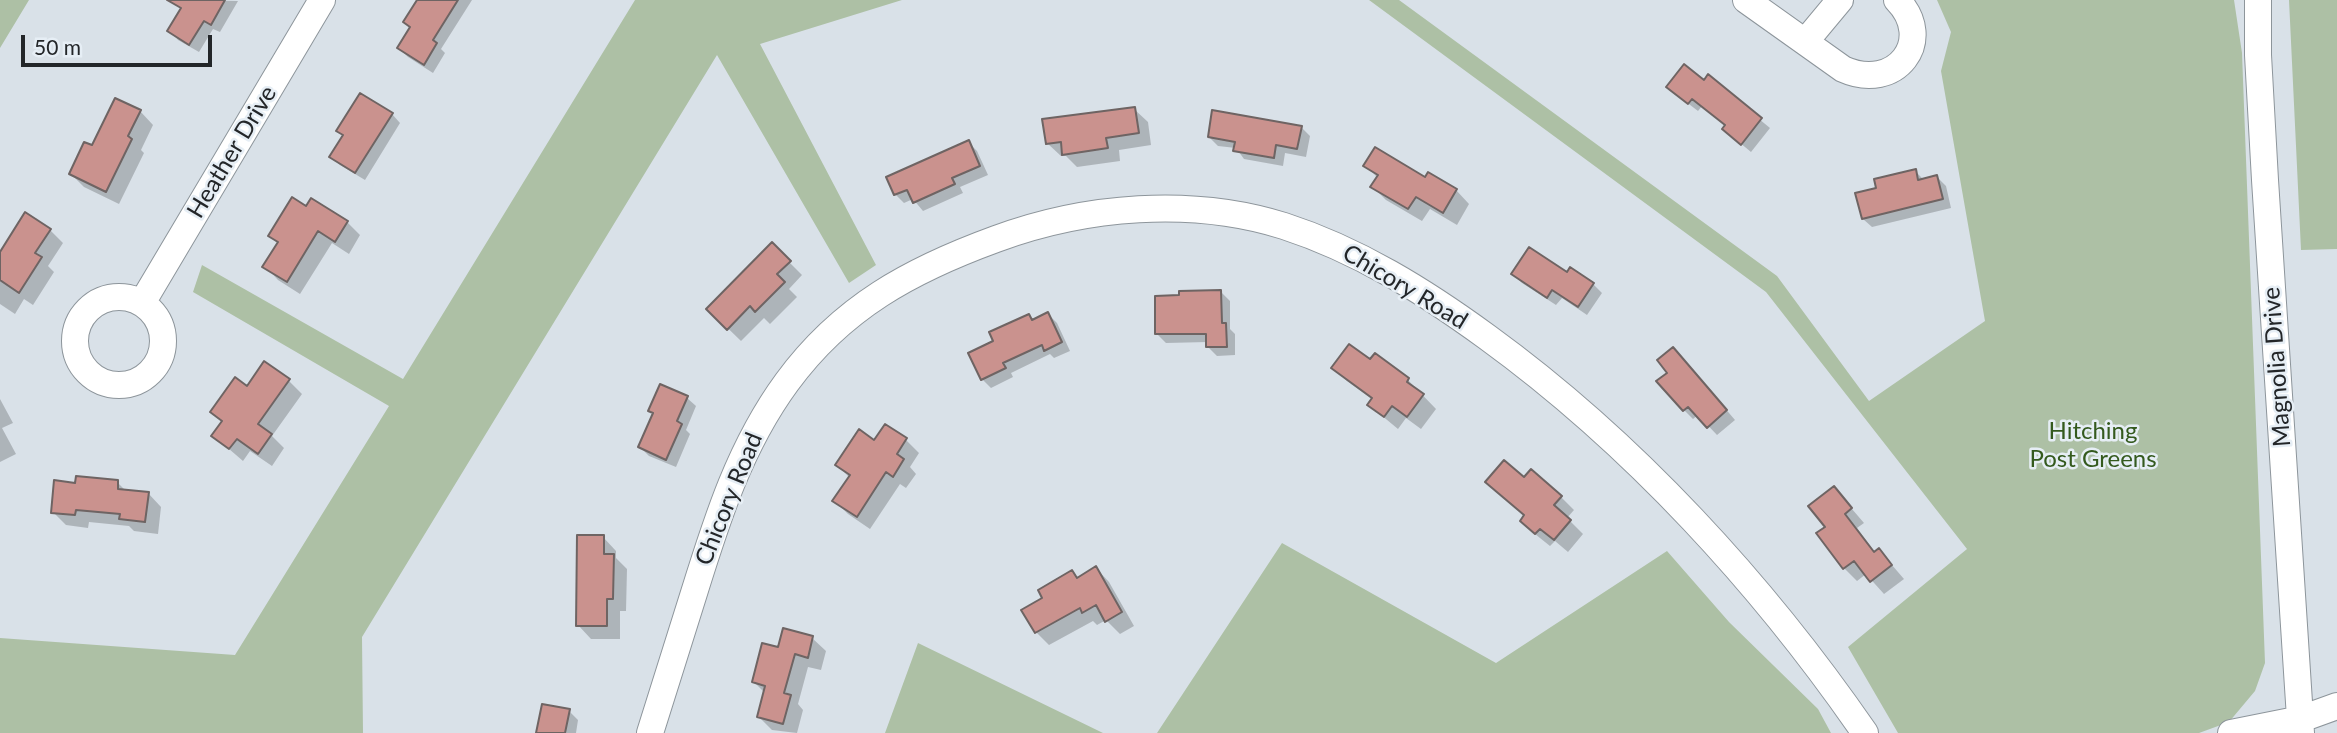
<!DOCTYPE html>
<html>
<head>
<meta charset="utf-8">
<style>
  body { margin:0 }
  #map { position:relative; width:2337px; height:733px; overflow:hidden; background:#d9e1e8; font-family:Lato,sans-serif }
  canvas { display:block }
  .scale { position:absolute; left:21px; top:35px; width:191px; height:32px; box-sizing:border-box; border:4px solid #232629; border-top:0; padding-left:9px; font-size:21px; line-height:24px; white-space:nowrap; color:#232629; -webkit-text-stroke:5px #e6eef5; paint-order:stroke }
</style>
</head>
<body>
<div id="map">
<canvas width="2337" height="733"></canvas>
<div class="scale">50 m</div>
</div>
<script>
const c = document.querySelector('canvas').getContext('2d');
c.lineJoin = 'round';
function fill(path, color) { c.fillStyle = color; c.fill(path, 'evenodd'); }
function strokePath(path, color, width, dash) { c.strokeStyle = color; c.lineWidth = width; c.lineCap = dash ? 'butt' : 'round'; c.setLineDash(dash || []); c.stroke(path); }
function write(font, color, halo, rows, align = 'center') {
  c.font = font + ' Lato,sans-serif'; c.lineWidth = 5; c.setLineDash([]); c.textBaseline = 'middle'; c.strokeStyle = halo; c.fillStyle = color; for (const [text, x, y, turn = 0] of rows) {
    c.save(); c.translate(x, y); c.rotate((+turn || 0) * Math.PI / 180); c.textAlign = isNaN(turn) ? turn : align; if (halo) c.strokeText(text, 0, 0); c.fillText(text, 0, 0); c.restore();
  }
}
fill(new Path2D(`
  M 0,0 L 29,0 L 0,48 Z
  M 635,0 L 902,0 L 760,44 L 876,265 L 849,283 L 717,55 L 362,637 L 363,733 L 0,733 L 0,638 L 235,655 L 389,406 L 193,292 L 202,265 L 403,379 Z
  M 1369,0 L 1399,0 L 1777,276 L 1869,401 L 1985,321 L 1941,71 L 1951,32 L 1937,0 L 2234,0 L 2242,53 L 2265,663 L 2255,691 L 2229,722 L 2199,733 L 1898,733 L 1848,647 L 1967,549 L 1766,292 Z
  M 2289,0 L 2337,0 L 2337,249 L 2301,250 Z
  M 1282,543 L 1496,663 L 1667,551 L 1729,622 L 1818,709 L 1831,733 L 1157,733 Z
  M 918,643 L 1103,733 L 885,733 Z`), '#adc0a5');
fill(new Path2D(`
  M 188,0 L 238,1 L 220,32 L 213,29 L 199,52 L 178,40 L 170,31 Z
  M 419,0 L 472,0 L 441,49 L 445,53 L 433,73 L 408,57 L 399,48 L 411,29 L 405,22 Z
  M 1708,77 L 1770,128 L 1751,152 L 1733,137 L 1726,126 L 1702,106 L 1698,111 L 1677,95 L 1704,82 Z
  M 1134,109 L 1148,122 L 1151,145 L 1119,150 L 1120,161 L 1077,167 L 1066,156 L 1061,156 L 1047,143 Z
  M 140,111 L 153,125 L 141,150 L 144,153 L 119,204 L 84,187 L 71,174 L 93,147 Z
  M 392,114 L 400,123 L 365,180 L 340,165 L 331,156 Z
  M 1301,127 L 1310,136 L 1306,157 L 1285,153 L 1283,166 L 1244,159 L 1236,148 L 1218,146 L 1209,137 Z
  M 968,142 L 977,151 L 988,175 L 960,187 L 963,193 L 923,211 L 913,199 L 904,203 L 895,194 Z
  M 1366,166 L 1426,179 L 1429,174 L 1456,190 L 1469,204 L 1457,225 L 1430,209 L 1422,221 L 1386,200 L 1373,187 L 1378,178 Z
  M 1915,171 L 1924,180 L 1937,177 L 1946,186 L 1951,208 L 1872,227 L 1863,219 L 1878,189 Z
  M 307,209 L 347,222 L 360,235 L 349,254 L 332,243 L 300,294 L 278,280 L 265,266 L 278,244 L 270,236 Z
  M 50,230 L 63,243 L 48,266 L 54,272 L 33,305 L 24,299 L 15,314 L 0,304 L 0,255 Z
  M 772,245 L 802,275 L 789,289 L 797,297 L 770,324 L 764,318 L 741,341 L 708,309 Z
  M 1513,274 L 1567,275 L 1593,284 L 1602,293 L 1587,315 L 1562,298 L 1556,305 L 1522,283 Z
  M 1221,292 L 1230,301 L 1230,329 L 1235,334 L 1235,355 L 1217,356 L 1208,347 L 1208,342 L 1166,343 L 1157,334 L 1181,297 Z
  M 1048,314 L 1057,323 L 1070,351 L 1054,358 L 1050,354 L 1011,373 L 1013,377 L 991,388 L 982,379 L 996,342 L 1028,316 L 1033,321 Z
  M 1375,356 L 1408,380 L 1436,409 L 1421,429 L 1406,418 L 1398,429 L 1369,405 L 1373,400 L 1347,381 L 1333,368 L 1371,362 Z
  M 1682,358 L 1735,420 L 1717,435 L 1698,415 L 1693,419 L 1684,410 Z
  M 289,381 L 302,394 L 272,436 L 284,448 L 272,466 L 250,451 L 243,461 L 214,436 L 223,423 L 212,412 L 248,388 Z
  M 687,398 L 696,406 L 686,430 L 690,434 L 676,467 L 649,456 L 640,447 L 654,415 L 650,410 Z
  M 0,399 L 13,423 L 2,428 L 16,454 L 0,462 Z
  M 906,440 L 919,453 L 910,467 L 916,474 L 906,488 L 900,484 L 870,529 L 848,514 L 835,501 L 850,478 L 837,465 Z
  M 1524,480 L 1561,497 L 1574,510 L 1567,518 L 1583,534 L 1568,552 L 1555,541 L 1550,546 L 1535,534 L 1526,516 Z
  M 117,482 L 126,491 L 148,493 L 161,507 L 158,534 L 134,531 L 129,526 L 89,522 L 88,528 L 66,525 L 53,512 L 77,484 Z
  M 1834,488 L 1864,523 L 1857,528 L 1875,552 L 1879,550 L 1904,579 L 1884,594 L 1866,574 L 1857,581 L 1844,568 L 1827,527 Z
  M 603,537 L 616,551 L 616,558 L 627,569 L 626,611 L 620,611 L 620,639 L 591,639 L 578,625 Z
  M 1096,568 L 1109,582 L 1134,626 L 1120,634 L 1106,620 L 1097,625 L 1093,621 L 1049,645 L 1036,632 L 1072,572 L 1078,579 Z
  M 812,638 L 826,651 L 821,670 L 808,667 L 798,704 L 803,710 L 797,733 L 772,730 L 759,717 L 765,693 L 754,682 L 779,649 Z
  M 569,711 L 578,720 L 576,733 L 538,733 Z`), '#0003');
const building = new Path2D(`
  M 167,0 L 225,0 L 211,25 L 204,21 L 189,45 L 167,31 L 181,8 Z
  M 417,0 L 458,0 L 433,40 L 437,43 L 424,65 L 397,48 L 410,27 L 403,22 Z
  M 1684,64 L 1704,80 L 1708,74 L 1762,118 L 1741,145 L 1722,129 L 1725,125 L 1692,99 L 1688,104 L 1666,87 Z
  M 360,93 L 393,113 L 355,173 L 329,157 L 343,135 L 336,131 Z
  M 115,98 L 141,110 L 128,136 L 132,139 L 106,192 L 69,174 L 84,142 L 92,145 Z
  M 1135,107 L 1139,133 L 1106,138 L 1108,148 L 1062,155 L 1061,142 L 1046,144 L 1042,119 Z
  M 1212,110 L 1302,126 L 1297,149 L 1276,145 L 1274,158 L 1233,151 L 1235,142 L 1208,137 Z
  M 969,140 L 980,166 L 952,178 L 955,184 L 913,203 L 907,190 L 894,195 L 886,177 Z
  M 1375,147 L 1425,177 L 1428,172 L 1457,189 L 1443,213 L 1416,197 L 1408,209 L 1370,187 L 1378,175 L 1363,166 Z
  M 1916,169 L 1918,180 L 1937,175 L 1943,199 L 1862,219 L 1855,193 L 1876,188 L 1874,179 Z
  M 292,197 L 306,206 L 311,198 L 348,221 L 335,242 L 318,231 L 287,282 L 262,267 L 278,242 L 268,236 Z
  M 25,212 L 51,229 L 35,253 L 42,257 L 19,293 L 0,280 L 0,252 Z
  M 772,242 L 791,261 L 777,274 L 785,282 L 755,312 L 750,306 L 727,330 L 706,309 Z
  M 1529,247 L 1567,272 L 1570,267 L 1594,283 L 1578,307 L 1552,290 L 1547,298 L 1511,274 Z
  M 1221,290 L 1222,323 L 1226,323 L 1227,347 L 1206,347 L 1206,334 L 1155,334 L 1155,296 L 1179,295 L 1179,291 Z
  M 1048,312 L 1062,342 L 1044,351 L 1042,345 L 1003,363 L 1006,368 L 981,380 L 968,353 L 993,341 L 989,332 L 1029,314 L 1032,320 Z
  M 1349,344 L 1370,359 L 1375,353 L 1409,378 L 1407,382 L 1424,394 L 1407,417 L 1392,406 L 1384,417 L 1367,405 L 1372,398 L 1331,368 Z
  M 1673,347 L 1727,410 L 1707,428 L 1688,407 L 1683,411 L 1656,381 L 1667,373 L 1657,360 Z
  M 264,361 L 290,379 L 258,424 L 272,434 L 258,454 L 237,439 L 229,449 L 211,436 L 222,421 L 210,412 L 235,377 L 247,386 Z
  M 660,384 L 688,396 L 677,421 L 682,424 L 666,460 L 638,447 L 653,413 L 648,411 Z
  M 885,424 L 907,438 L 897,454 L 904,459 L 893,477 L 886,472 L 857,517 L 832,501 L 850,475 L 835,465 L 859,429 L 874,440 Z
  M 1504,460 L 1524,477 L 1531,469 L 1562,496 L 1554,505 L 1571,520 L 1554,540 L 1540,529 L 1535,534 L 1520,521 L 1524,515 L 1485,482 Z
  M 76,476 L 118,480 L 118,489 L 149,492 L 145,522 L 119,519 L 120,514 L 76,510 L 75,515 L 51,513 L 54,480 L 75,483 Z
  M 1834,486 L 1852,508 L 1845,514 L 1874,552 L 1879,548 L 1892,565 L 1870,582 L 1854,561 L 1843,569 L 1816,533 L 1825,527 L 1808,506 Z
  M 577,535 L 604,535 L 604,554 L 614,554 L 613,599 L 607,599 L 607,626 L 576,626 Z
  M 1096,566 L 1122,612 L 1105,622 L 1096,605 L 1082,613 L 1080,608 L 1035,633 L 1021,610 L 1042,598 L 1038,590 L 1072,570 L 1077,578 Z
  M 783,628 L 813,636 L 808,658 L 795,654 L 784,693 L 791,695 L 783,724 L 757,717 L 765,686 L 752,682 L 762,643 L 778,647 Z
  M 542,704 L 570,709 L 565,733 L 536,733 Z`);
fill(building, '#ca928e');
strokePath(building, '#6e6463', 2);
const street = new Path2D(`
  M 1746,0 L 1843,69 C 1896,93 1936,40 1897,0
  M 2258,0 L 2258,55 L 2265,180 L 2301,733
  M 1805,42 L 1840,0
  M75 341a44 44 0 1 1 88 0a44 44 0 1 1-88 0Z
  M 142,303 L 322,0
  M 650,733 C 665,686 679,640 694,593 C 717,519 740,446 787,382 C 842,307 911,270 996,239 C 1085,206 1192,197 1284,226 C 1358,250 1424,291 1487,337 C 1633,443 1763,585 1865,733
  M 2231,733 L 2301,719 L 2337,706`);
strokePath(street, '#8d959b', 28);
strokePath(street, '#fff', 26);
write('24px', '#232629', '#e6eef5', [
  ["Heather Drive",232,152,-59],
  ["Chicory Road",1405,287,31],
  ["Magnolia Drive",2277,367,-94],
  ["Chicory Road",729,499,-68]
]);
write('24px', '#345a1e', '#e6eef5', [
  ["Hitching",2093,431],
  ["Post Greens",2093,459]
]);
</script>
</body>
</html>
